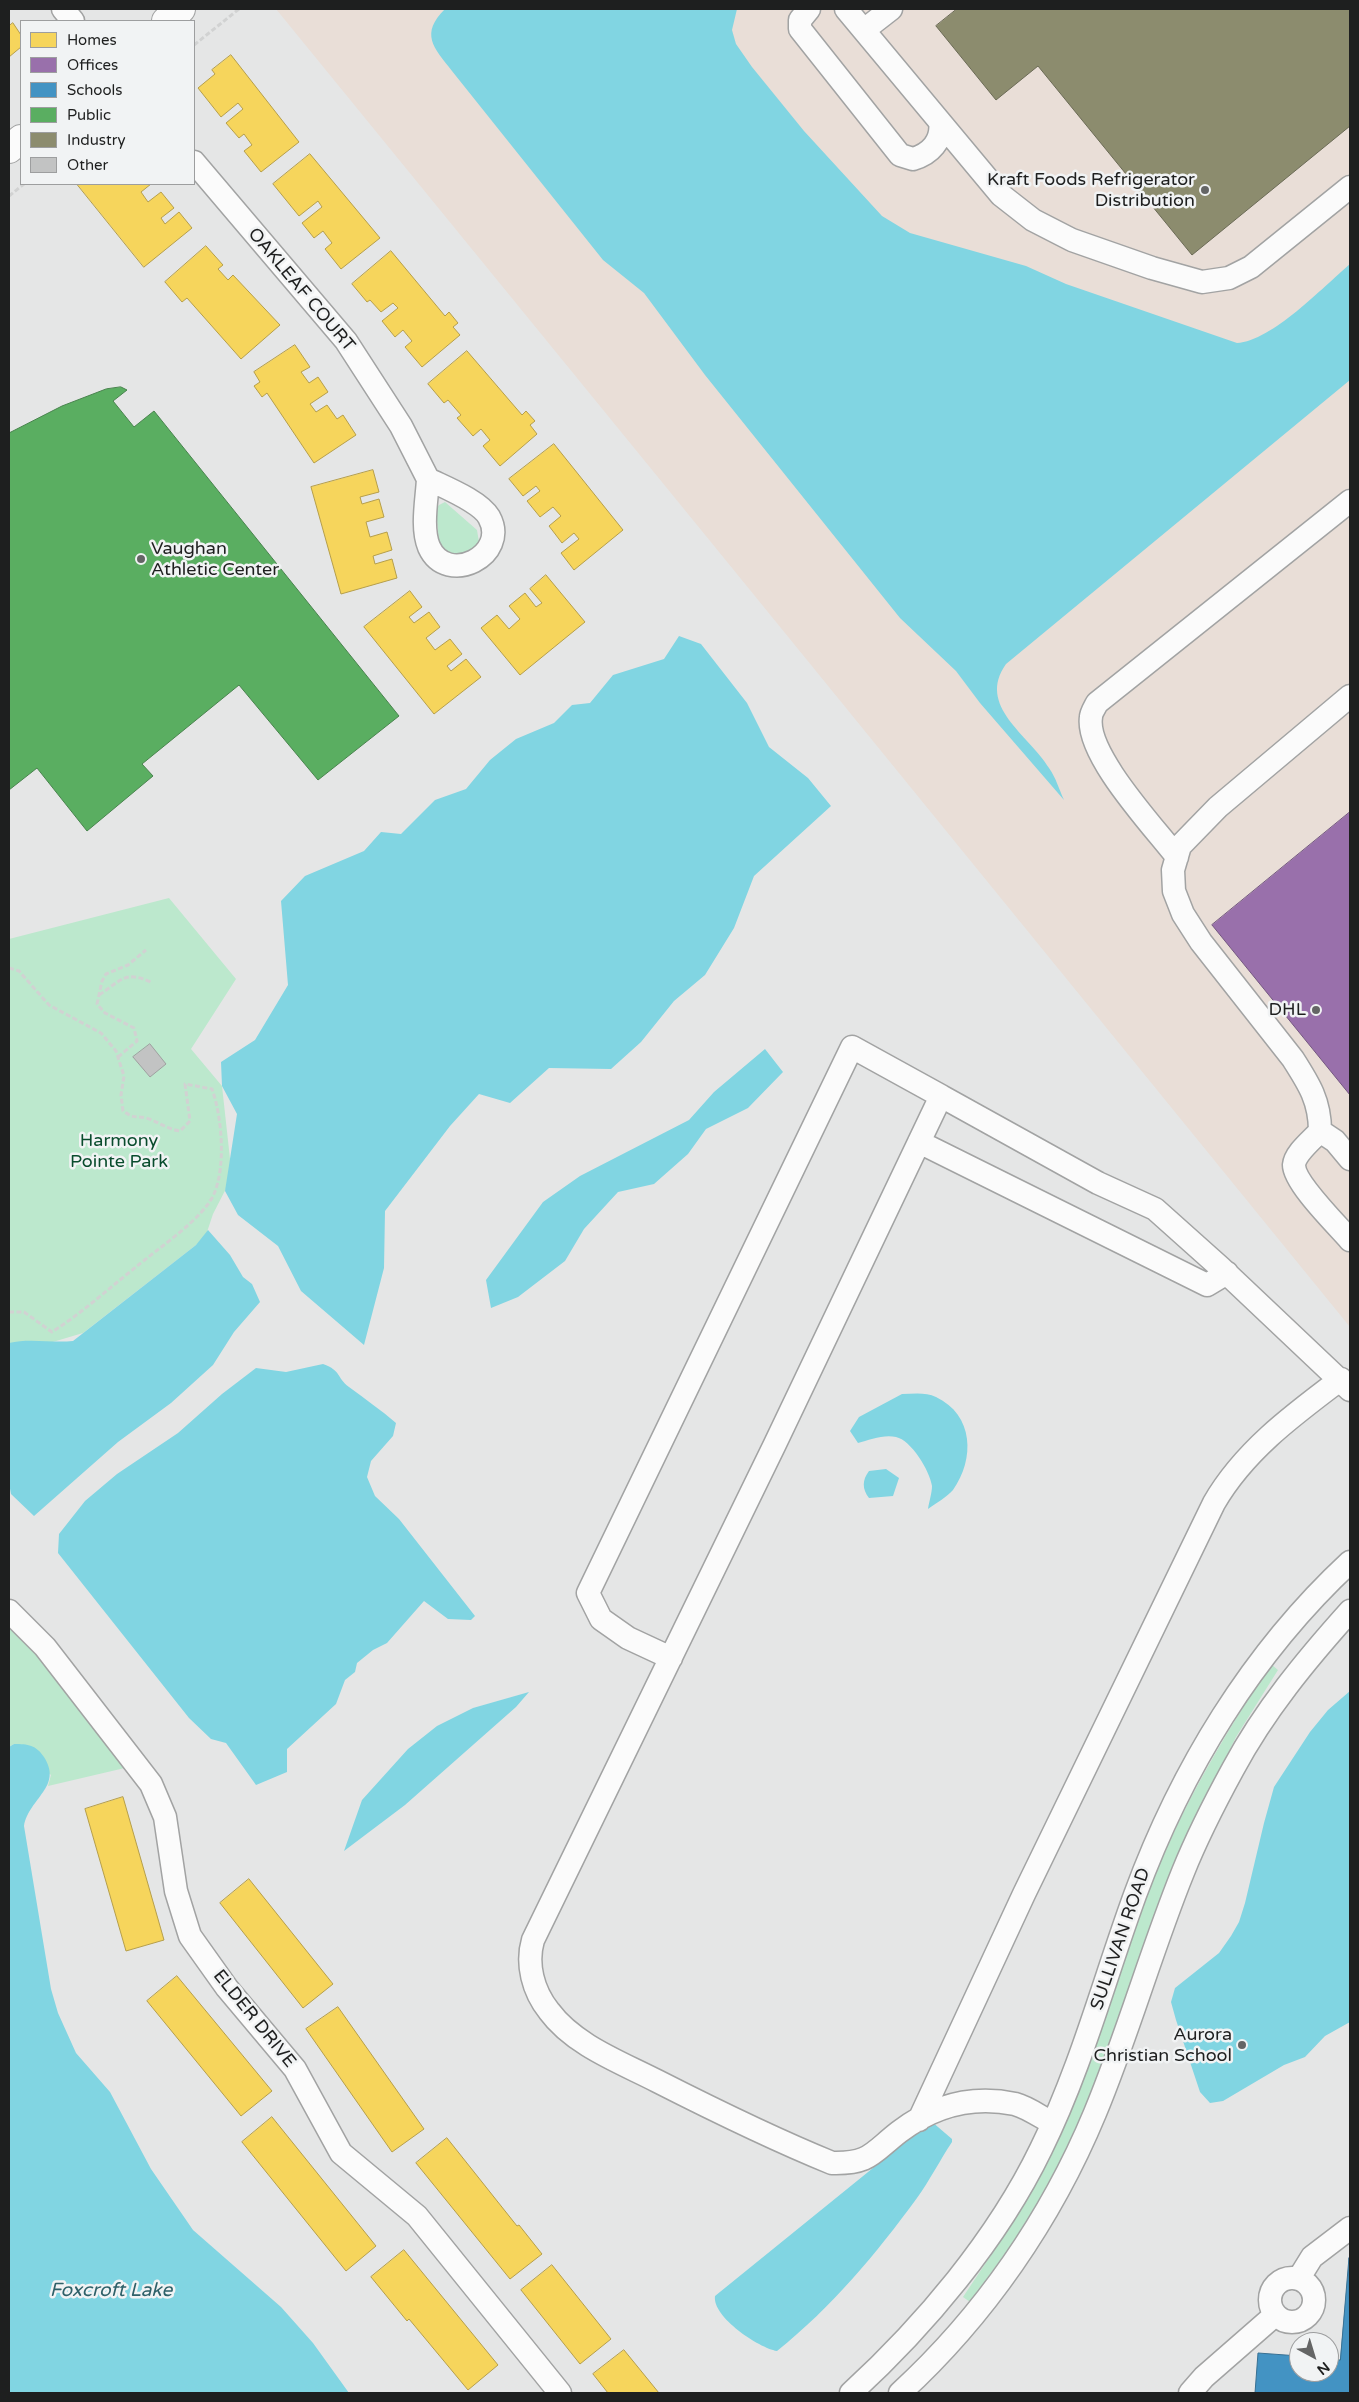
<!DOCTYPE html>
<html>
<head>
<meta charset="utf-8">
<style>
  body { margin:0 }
  #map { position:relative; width:1359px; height:2402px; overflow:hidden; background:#e5e6e6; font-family:"Varela Round",sans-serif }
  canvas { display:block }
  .frame { position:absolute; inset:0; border:10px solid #1e1f1f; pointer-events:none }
  .legend { position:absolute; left:20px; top:20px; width:175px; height:165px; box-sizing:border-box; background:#f1f3f4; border:1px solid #9d9e9f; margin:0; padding:6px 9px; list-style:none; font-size:15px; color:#1e1f1f }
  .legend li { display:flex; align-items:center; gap:10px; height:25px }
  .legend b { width:25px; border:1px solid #9d9e9f }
  .north { position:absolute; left:1289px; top:2332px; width:50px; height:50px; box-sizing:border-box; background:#f1f3f4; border:1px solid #9d9e9f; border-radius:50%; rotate:141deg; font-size:14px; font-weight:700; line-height:20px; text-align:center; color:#1e1f1f }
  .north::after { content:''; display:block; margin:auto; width:18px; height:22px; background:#646565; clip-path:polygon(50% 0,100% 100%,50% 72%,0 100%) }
</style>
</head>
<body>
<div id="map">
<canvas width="1359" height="2402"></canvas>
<div class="frame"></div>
<ul class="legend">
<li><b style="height:14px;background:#f6d55c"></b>Homes</li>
<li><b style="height:14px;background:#9970ab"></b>Offices</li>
<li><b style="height:14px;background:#4393c3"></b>Schools</li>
<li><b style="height:14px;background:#5aae61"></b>Public</li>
<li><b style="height:14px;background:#8c8c6e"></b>Industry</li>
<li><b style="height:14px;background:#c2c3c3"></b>Other</li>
</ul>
<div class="north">N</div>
</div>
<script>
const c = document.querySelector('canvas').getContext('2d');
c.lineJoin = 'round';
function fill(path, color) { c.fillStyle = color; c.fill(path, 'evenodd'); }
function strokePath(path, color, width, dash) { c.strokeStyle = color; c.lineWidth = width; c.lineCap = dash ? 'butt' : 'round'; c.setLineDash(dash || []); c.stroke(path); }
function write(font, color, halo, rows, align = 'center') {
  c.font = font + ' "Varela Round",sans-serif'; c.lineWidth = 5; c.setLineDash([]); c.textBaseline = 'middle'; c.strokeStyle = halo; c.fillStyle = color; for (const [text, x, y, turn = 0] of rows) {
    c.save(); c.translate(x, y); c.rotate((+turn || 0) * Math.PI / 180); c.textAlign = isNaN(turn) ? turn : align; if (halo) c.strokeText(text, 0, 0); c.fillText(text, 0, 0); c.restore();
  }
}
fill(new Path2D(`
  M 276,9 L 1350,9 L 1350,1327 L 728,563 Z`), '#e9ded7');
fill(new Path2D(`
  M 445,502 L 477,530 L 479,542 L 471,554 L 450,557 L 439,543 L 436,509 L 439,505 Z
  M 169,898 L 236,979 L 191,1049 L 222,1086 L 232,1177 L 213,1214 L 205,1238 L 83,1333 L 9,1355 L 9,939 Z
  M 9,1622 L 13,1625 L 129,1767 L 48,1786 L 51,1775 L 14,1744 L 9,1747 Z
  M 1271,1664 L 1278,1670 L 1236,1737 L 1176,1859 L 1116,2032 L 1085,2111 L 1061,2162 L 1026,2225 L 970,2302 L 963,2297 C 1008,2231 1052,2161 1081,2087 C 1112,2007 1133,1923 1168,1845 C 1197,1781 1232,1723 1271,1664 Z`), '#bce8cd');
fill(new Path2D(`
  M 445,9 L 737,9 L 732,30 L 736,44 L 752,67 L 804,131 L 882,216 L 910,233 L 1026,266 L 1066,284 L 1237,343 C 1272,341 1323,287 1350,264 L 1350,380 L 1006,664 C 976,706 1029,735 1049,768 C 1056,778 1059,789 1064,800 L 980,703 L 956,671 L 900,618 L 705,375 L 644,293 L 603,260 L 452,71 C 433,47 420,34 445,9 Z
  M 679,636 L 701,644 L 747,703 L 769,747 L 808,778 L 831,806 L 754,876 L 734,928 L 705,975 L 674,1001 L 641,1042 L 611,1069 L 549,1068 L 510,1103 L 479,1094 L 450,1126 L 385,1211 L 384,1268 L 364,1345 L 301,1291 L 278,1246 L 238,1215 L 225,1191 L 237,1114 L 222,1086 L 221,1062 L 255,1040 L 288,985 L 281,901 L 305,876 L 364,851 L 381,832 L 401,834 L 435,800 L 466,789 L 490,760 L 516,739 L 554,723 L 572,705 L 590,703 L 613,675 L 664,659 Z
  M 765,1049 L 783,1072 L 748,1108 L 706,1129 L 688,1154 L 654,1184 L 618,1192 L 584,1229 L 565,1261 L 518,1297 L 491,1308 L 486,1280 L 543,1202 L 580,1176 L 689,1120 L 714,1092 Z
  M 208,1230 L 230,1255 L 243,1277 L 252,1284 L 260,1302 L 234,1332 L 213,1365 L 171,1403 L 118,1442 L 34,1516 L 11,1494 L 9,1483 L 9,1343 C 29,1338 51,1343 73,1341 L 196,1245 Z
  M 323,1364 C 342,1371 336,1377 349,1387 C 365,1399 381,1410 396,1423 L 393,1436 L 371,1461 L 367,1477 L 375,1496 L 399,1519 L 475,1616 L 471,1620 L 448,1619 L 424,1601 L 387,1643 L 373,1650 L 357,1663 L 355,1672 L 345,1680 L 336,1704 L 287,1749 L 287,1772 L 256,1785 L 226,1743 L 211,1739 L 189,1718 L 58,1553 L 59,1534 L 85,1501 L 117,1474 L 178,1433 L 222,1394 L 256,1368 L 286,1372 Z
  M 902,1394 C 913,1394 926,1392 936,1397 C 974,1415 975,1459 953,1490 C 947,1497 936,1503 928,1509 C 929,1502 932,1493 932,1486 C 930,1471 911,1440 896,1437 C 884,1434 869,1440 858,1443 L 850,1431 L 859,1417 Z
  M 886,1469 L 899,1478 L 893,1496 L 869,1498 C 862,1489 862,1480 869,1471 Z
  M 1350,1691 L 1350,2022 L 1325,2036 L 1305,2057 L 1284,2065 L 1223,2101 L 1210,2103 L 1200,2092 L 1176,2020 L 1171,2002 L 1175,1988 L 1219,1953 L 1231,1936 L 1239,1922 L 1245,1903 L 1264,1823 L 1274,1787 L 1310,1732 L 1328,1710 Z
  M 529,1692 L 516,1707 L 405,1805 L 344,1851 L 362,1800 L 408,1749 L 437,1726 L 473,1708 Z
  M 14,1744 C 28,1744 36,1745 44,1757 C 63,1787 29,1798 24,1826 L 51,1989 L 58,2013 L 76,2053 L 110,2092 L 151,2169 L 193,2230 L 281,2307 L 313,2343 L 349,2393 L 9,2393 L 9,1747 Z
  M 931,2121 L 952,2139 L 952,2142 C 940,2160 930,2180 917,2198 C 876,2254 832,2307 777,2351 C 759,2348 712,2317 715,2296 Z`), '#81d5e2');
const homes = new Path2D(`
  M 13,23 L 21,35 L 21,47 L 9,57 L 9,26 Z
  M 231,55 L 299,142 L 261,172 L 244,151 L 252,145 L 244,134 L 239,138 L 226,123 L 243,109 L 238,103 L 221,117 L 198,88 L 215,74 L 212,70 Z
  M 310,154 L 380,238 L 341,269 L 325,249 L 332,243 L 323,231 L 314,238 L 302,223 L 322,207 L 318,201 L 299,216 L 273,184 Z
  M 77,184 L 151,184 L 141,192 L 148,202 L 161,192 L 174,208 L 161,218 L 165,224 L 179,212 L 192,228 L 144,267 Z
  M 206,246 L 223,265 L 218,269 L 228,280 L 233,275 L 280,325 L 241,359 L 187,298 L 182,302 L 165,282 Z
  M 391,251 L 445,316 L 449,312 L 458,323 L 453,327 L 460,335 L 422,367 L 405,347 L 412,341 L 403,330 L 395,337 L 382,321 L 398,308 L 393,303 L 381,312 L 370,300 L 367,302 L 352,284 Z
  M 295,345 L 310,367 L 301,372 L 309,383 L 318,377 L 328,392 L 310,404 L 316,412 L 327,405 L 337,419 L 343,415 L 356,435 L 314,463 L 267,393 L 262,397 L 254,386 L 260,382 L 254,372 Z
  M 467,351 L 522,415 L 526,411 L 535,421 L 530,425 L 537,434 L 500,466 L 483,446 L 490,440 L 481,429 L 473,436 L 457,418 L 461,415 L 448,400 L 444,403 L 428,384 Z
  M 554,444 L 623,530 L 574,570 L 561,553 L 579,539 L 574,533 L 562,543 L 549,526 L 561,516 L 553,507 L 540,517 L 527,501 L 540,491 L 536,486 L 523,496 L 509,479 Z
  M 373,470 L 379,492 L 360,497 L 362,504 L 379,499 L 384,517 L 366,522 L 370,537 L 387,532 L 392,550 L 373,556 L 375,564 L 392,559 L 397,578 L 341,594 L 311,487 Z
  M 546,575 L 585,622 L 520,675 L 481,628 L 497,615 L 509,629 L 520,619 L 509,606 L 525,593 L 536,607 L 542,603 L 530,589 Z
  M 410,591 L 422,607 L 409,617 L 414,623 L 429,612 L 440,627 L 426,638 L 435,650 L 450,639 L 462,654 L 447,666 L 451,671 L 466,659 L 481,677 L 434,714 L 364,627 Z
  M 123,1797 L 164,1940 L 126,1951 L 85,1809 Z
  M 249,1879 L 333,1984 L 303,2008 L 220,1903 Z
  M 177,1976 L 272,2091 L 241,2116 L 147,2001 Z
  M 338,2007 L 424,2129 L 392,2152 L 306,2029 Z
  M 272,2117 L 376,2246 L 346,2271 L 242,2142 Z
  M 447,2138 L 517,2226 L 519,2225 L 542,2254 L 510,2279 L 416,2163 Z
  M 404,2250 L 498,2365 L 468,2390 L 409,2319 L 407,2321 L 371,2277 Z
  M 552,2265 L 611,2339 L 580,2364 L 521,2290 Z
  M 624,2350 L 659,2393 L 608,2393 L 593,2374 Z`);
fill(homes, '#f6d55c');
strokePath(homes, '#b59e4a', 1);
const offices = new Path2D(`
  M 1350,812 L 1350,1095 L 1212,925 Z`);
fill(offices, '#9970ab');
strokePath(offices, '#745881', 1);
const schools = new Path2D(`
  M 1349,2258 L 1350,2393 L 1255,2393 L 1258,2353 L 1299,2356 L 1299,2372 L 1329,2372 L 1329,2359 L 1340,2360 Z`);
fill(schools, '#4393c3');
strokePath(schools, '#387092', 1);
const public = new Path2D(`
  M 121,387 L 127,390 L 113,401 L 134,427 L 154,411 L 399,716 L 318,780 L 239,685 L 142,764 L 153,776 L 87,831 L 37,768 L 9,790 L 9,433 L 62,406 L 106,389 Z`);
fill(public, '#5aae61');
strokePath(public, '#48834d', 1);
const industry = new Path2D(`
  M 957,9 L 1350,9 L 1350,126 L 1192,255 L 1038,66 L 996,100 L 936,26 Z`);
fill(industry, '#8c8c6e');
strokePath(industry, '#6b6b56', 1);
const building = new Path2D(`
  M 150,1044 L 166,1064 L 150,1077 L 133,1057 Z`);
fill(building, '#c2c3c3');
strokePath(building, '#9fa0a0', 1);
const minor = new Path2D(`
  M 63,9 L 73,21
  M 809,9 L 800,20 L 800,29 L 900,155 L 913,159 C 930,154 943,141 940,122
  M 846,9 L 1001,195 L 1033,220 L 1072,240 L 1152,268 L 1202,282 L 1229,278 L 1251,267 L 1350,187
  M 864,30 L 891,9
  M 194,162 L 346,341 L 401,426 L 428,479
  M 428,479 C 444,487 480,501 489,517 C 510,555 447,587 429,547 C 421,528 427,499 428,479 Z
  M 1350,696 L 1218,807 L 1180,846 L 1173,870 L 1174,891 L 1183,914 L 1201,942 L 1293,1059 C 1309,1084 1320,1101 1320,1131 C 1312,1140 1295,1153 1294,1165 C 1294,1183 1338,1226 1350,1240
  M 1177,857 C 1154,827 1085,754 1091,717 C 1091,713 1095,707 1097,703 L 1350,501
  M 1320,1131 L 1335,1141 L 1350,1159
  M 919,1142 L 1207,1285 L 1227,1273
  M 9,1611 L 45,1647 L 151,1784 L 165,1817 L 176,1891 L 190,1936 L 227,1988 L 295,2069 L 341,2153 L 417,2216 L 560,2393
  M 671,1658 L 628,1638 L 601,1619 L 588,1593 L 852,1047 L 941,1096
  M 919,2120 L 1024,1894 L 1214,1503 C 1244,1451 1293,1415 1341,1379
  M 1052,2123 C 1041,2117 1027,2107 1015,2104 C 972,2095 933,2106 899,2132 C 872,2153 870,2164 832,2163 C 773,2139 714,2110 657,2081 C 620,2062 574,2045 549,2011 C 533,1991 526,1964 533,1940 L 775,1444 L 941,1096 L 1098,1183 L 1155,1209 L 1221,1268 L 1350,1390
  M1270 2300a22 22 0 1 1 44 0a22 22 0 1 1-44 0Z
  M 1299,2278 L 1312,2257 L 1350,2228
  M 851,2393 C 924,2326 997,2240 1041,2149 C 1081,2068 1104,1980 1135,1895 C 1181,1770 1252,1653 1350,1562
  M 900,2393 C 984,2316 1051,2219 1095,2113 C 1128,2034 1151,1951 1183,1872 C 1197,1837 1215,1802 1233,1769 C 1264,1711 1306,1660 1350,1611
  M 1190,2393 L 1204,2377 L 1275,2315`);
const major = new Path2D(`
  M 166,21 L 181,9
  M 9,149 L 21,139`);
strokePath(minor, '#a2a3a3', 25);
strokePath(major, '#a2a3a3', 30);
strokePath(new Path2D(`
  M 194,45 L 239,9
  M 9,196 L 24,184
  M 9,968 L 19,971 L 49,1005 L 101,1033 L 116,1051 L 124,1076 L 121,1095 L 123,1111 C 136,1120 134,1115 146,1118 C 159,1122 167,1129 180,1131 L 190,1121 L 185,1084 L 212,1089 C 222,1117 226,1166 214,1194 C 203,1219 157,1249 136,1267 C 108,1289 82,1313 52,1332 L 24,1312 L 9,1312
  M 99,995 C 121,981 124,970 151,982
  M 118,1057 L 137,1041 L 134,1028 L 105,1013 L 97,1004 L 102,981 L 106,974 L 128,965 L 146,950`), '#d1d2d2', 3, [5, 2.5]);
strokePath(minor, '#fbfbfb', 22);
strokePath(major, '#fbfbfb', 28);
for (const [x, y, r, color] of [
  [1205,190,5,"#646565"],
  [141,559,5,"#646565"],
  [1316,1010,5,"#646565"],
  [1242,2045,5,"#646565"]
]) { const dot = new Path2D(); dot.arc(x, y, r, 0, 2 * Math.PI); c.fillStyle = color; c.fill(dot); strokePath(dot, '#f1f3f4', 2); }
write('18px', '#1e1f1f', '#f1f3f4', [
  ["Kraft Foods Refrigerator",1195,180],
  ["Distribution",1195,201],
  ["Vaughan",151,549,"left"],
  ["Athletic Center",151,570,"left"],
  ["DHL",1306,1010],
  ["Aurora",1232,2035],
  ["Christian School",1232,2056]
], 'right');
write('18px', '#1e1f1f', '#f1f3f4', [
  ["OAKLEAF COURT",301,290,50],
  ["SULLIVAN ROAD",1121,1939,-71],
  ["ELDER DRIVE",254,2019,51]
]);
write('18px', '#094c2d', '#f1f3f4', [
  ["Harmony",119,1141],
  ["Pointe Park",119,1162]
]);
write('italic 19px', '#2e6169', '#f1f3f4', [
  ["Foxcroft Lake",111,2291]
]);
</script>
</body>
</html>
